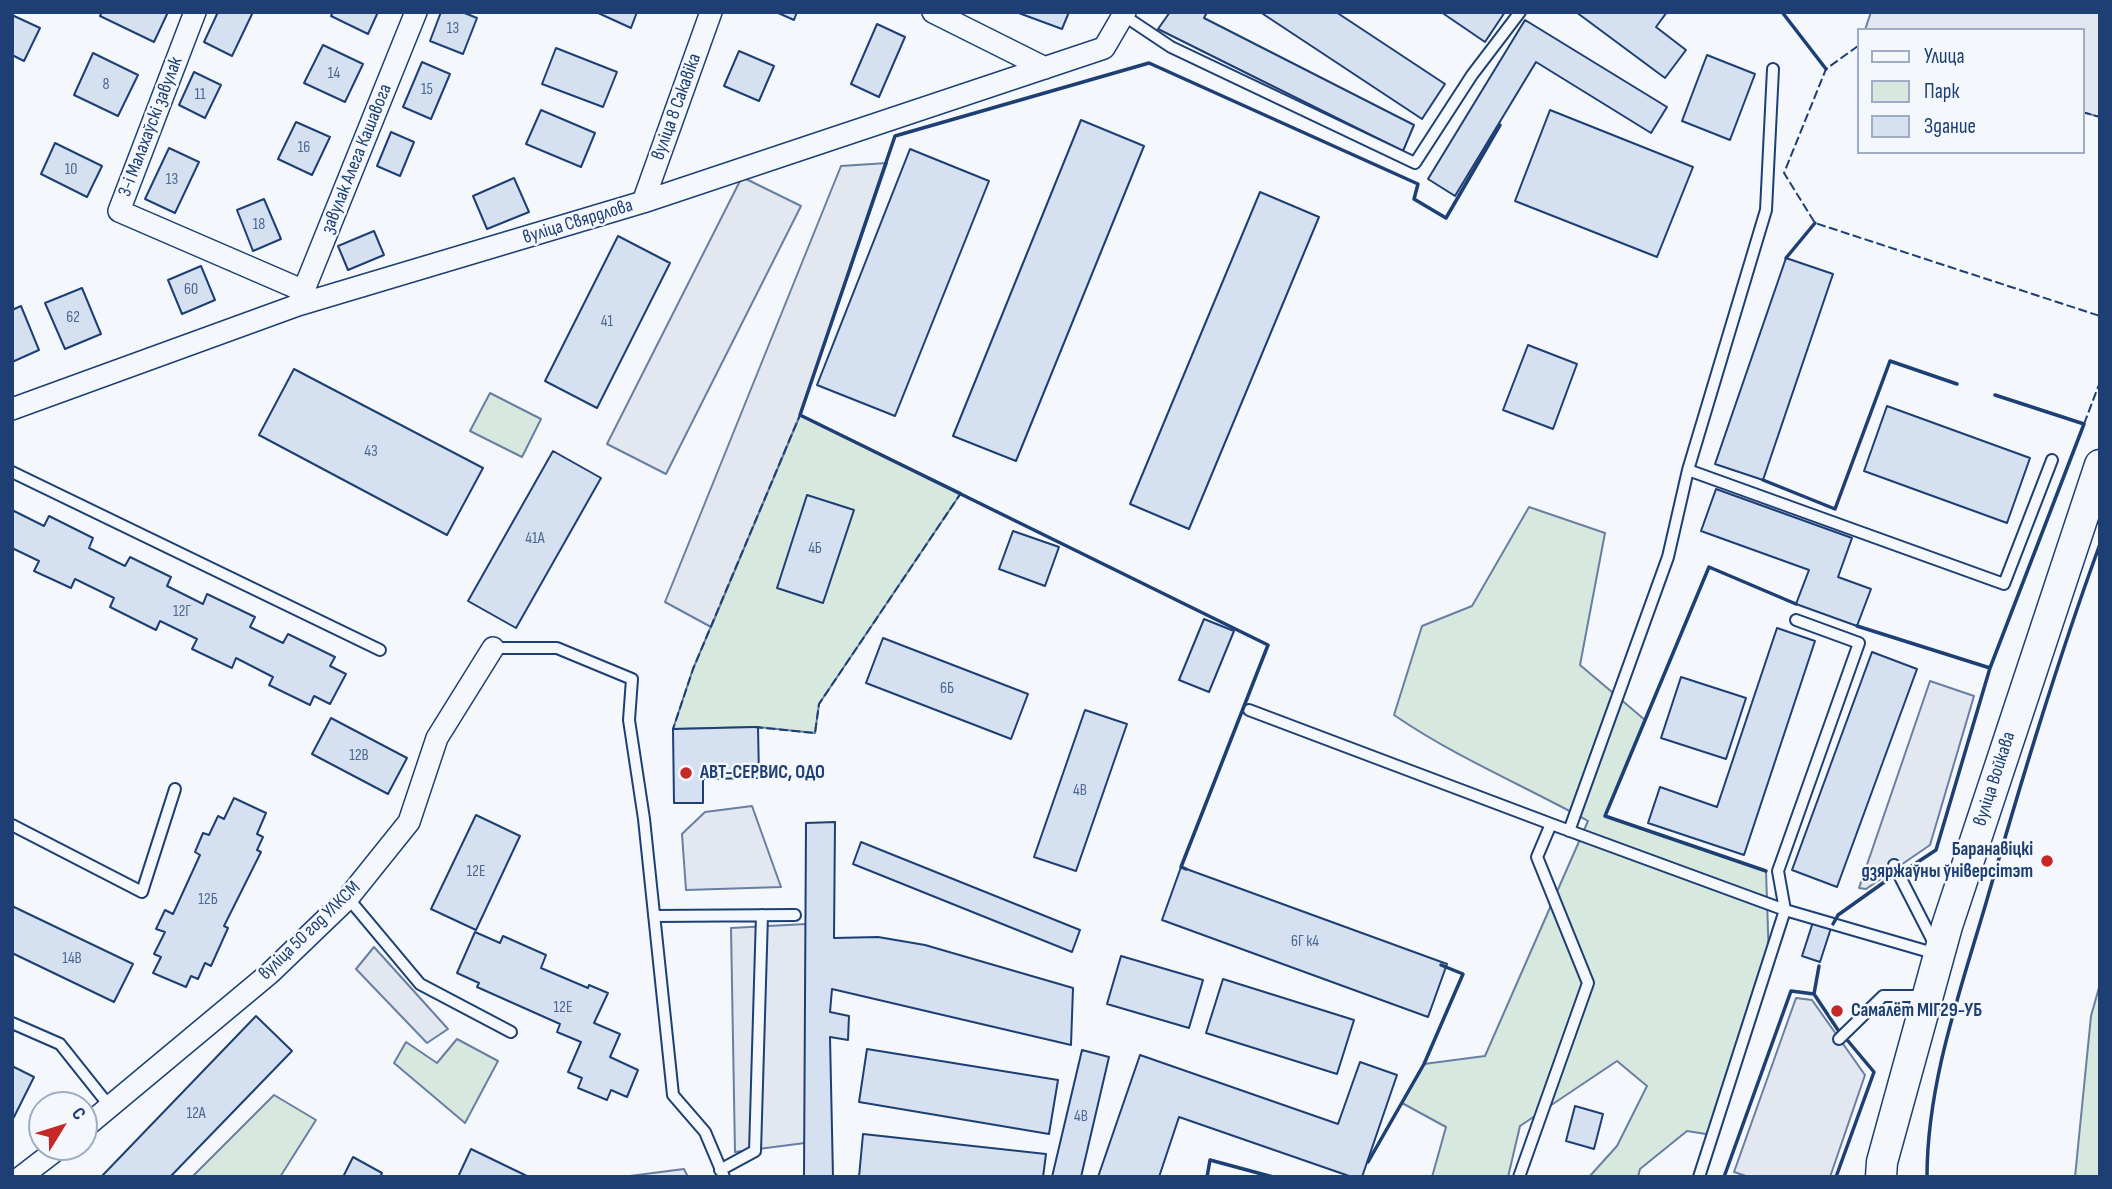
<!DOCTYPE html>
<html>
<head>
<meta charset="utf-8">
<style>
  body { margin:0 }
  #map { position:relative; width:2112px; height:1189px; overflow:hidden; background:#f4f7fb; font-family:"Sofia Sans Condensed",sans-serif }
  canvas { display:block }
  .frame { position:absolute; inset:0; border:14px solid #1d3f73; pointer-events:none }
  .legend { position:absolute; left:1857px; top:28px; width:228px; height:126px; box-sizing:border-box; background:#f4f7fb; border:2px solid #9eadc5; margin:0; padding:9px 12px; list-style:none; font-size:21px; color:#1d3f73 }
  .legend li { display:flex; align-items:center; gap:14px; height:35px }
  .legend b { width:35px; border:2px solid #9eadc5 }
  .north { position:absolute; left:28px; top:1091px; width:70px; height:70px; box-sizing:border-box; background:#f4f7fb; border:2px solid #9eadc5; border-radius:50%; rotate:52deg; font-size:19px; font-weight:700; line-height:28px; text-align:center; color:#1d3f73 }
  .north::after { content:''; display:block; margin:auto; width:24px; height:32px; background:#c62828; clip-path:polygon(50% 0,100% 100%,50% 72%,0 100%) }
</style>
</head>
<body>
<div id="map">
<canvas width="2112" height="1189"></canvas>
<div class="frame"></div>
<ul class="legend">
<li><b style="height:9px;background:#f4f7fb"></b>Улица</li>
<li><b style="height:19px;background:#d7e8df"></b>Парк</li>
<li><b style="height:19px;background:#d5e0f0"></b>Здание</li>
</ul>
<div class="north">С</div>
</div>
<script>
const c = document.querySelector('canvas').getContext('2d');
c.lineJoin = 'round';
function fill(path, color) { c.fillStyle = color; c.fill(path, 'evenodd'); }
function strokePath(path, color, width, dash) { c.strokeStyle = color; c.lineWidth = width; c.lineCap = dash ? 'butt' : 'round'; c.setLineDash(dash || []); c.stroke(path); }
function write(font, color, halo, rows, align = 'center') {
  c.font = font + ' "Sofia Sans Condensed",sans-serif'; c.lineWidth = 5; c.setLineDash([]); c.textBaseline = 'middle'; c.strokeStyle = halo; c.fillStyle = color; for (const [text, x, y, turn = 0] of rows) {
    c.save(); c.translate(x, y); c.rotate((+turn || 0) * Math.PI / 180); c.textAlign = isNaN(turn) ? turn : align; if (halo) c.strokeText(text, 0, 0); c.fillText(text, 0, 0); c.restore();
  }
}
const green = new Path2D(`
  M 490,393 L 541,419 L 522,457 L 470,431 Z
  M 800,415 L 961,493 L 819,704 L 815,733 L 758,727 L 673,729 L 693,669 Z
  M 1529,507 L 1605,533 L 1580,665 L 1645,720 L 1605,816 L 1766,871 L 1769,960 L 1712,1135 L 1687,1131 L 1640,1169 L 1638,1177 L 1589,1177 L 1617,1146 L 1647,1086 L 1617,1061 L 1520,1126 L 1508,1177 L 1432,1177 L 1446,1127 L 1402,1103 L 1424,1064 L 1485,1056 L 1588,821 C 1523,785 1455,757 1394,715 L 1422,626 L 1472,606 Z
  M 2100,984 L 2100,1177 L 2075,1177 L 2091,1016 Z
  M 457,1039 L 498,1061 L 465,1123 L 394,1063 L 406,1042 L 437,1063 Z
  M 274,1095 L 316,1120 L 280,1177 L 192,1177 Z`);
fill(green, '#d7e8df');
strokePath(green, '#687fa3', 2);
const parking = new Path2D(`
  M 1871,12 L 2100,12 L 2100,117 L 2082,112 L 2082,30 L 1865,30 Z
  M 887,163 L 800,415 L 711,627 L 665,602 L 841,166 Z
  M 742,177 L 801,206 L 666,474 L 607,444 Z
  M 1930,681 L 1974,696 L 1930,845 L 1866,889 L 1859,888 Z
  M 752,806 L 781,887 L 686,890 L 682,834 L 705,812 Z
  M 806,924 L 805,1143 L 735,1152 L 731,928 Z
  M 374,947 L 448,1029 L 427,1043 L 356,969 Z
  M 1796,998 L 1812,1000 L 1865,1075 L 1830,1177 L 1749,1177 L 1734,1172 Z
  M 684,1169 L 688,1177 L 622,1177 Z`);
fill(parking, '#e3e8f0');
strokePath(parking, '#687fa3', 2);
const building = new Path2D(`
  M 102,12 L 168,12 L 154,42 L 100,16 Z
  M 218,12 L 253,12 L 232,56 L 204,42 Z
  M 333,12 L 378,12 L 368,34 L 331,16 Z
  M 441,12 L 462,12 L 477,18 L 463,54 L 430,41 Z
  M 596,12 L 637,12 L 631,28 Z
  M 776,12 L 797,12 L 794,20 Z
  M 1016,12 L 1069,12 L 1062,29 Z
  M 1170,12 L 1207,12 L 1204,18 L 1414,125 L 1403,151 L 1158,29 Z
  M 1260,12 L 1336,12 L 1445,84 L 1422,119 Z
  M 1441,12 L 1505,12 L 1485,42 Z
  M 1576,12 L 1667,12 L 1656,27 L 1686,50 L 1665,78 Z
  M 12,15 L 40,28 L 24,61 L 12,55 Z
  M 1525,20 L 1667,107 L 1651,133 L 1536,62 L 1455,196 L 1428,179 Z
  M 877,24 L 905,37 L 879,97 L 851,84 Z
  M 323,45 L 363,64 L 345,102 L 304,83 Z
  M 556,48 L 617,72 L 603,107 L 542,84 Z
  M 739,51 L 774,66 L 759,101 L 724,86 Z
  M 93,53 L 138,75 L 118,116 L 74,95 Z
  M 1707,55 L 1755,74 L 1730,140 L 1682,121 Z
  M 422,62 L 450,74 L 431,119 L 403,107 Z
  M 194,72 L 221,85 L 205,118 L 179,105 Z
  M 541,110 L 595,133 L 581,167 L 526,144 Z
  M 1550,110 L 1693,167 L 1657,257 L 1515,201 Z
  M 1081,120 L 1144,146 L 1016,461 L 953,436 Z
  M 296,122 L 330,137 L 312,175 L 278,159 Z
  M 391,132 L 414,142 L 400,176 L 377,166 Z
  M 55,143 L 102,166 L 87,197 L 41,174 Z
  M 169,148 L 199,162 L 175,213 L 145,199 Z
  M 910,149 L 989,181 L 895,416 L 817,385 Z
  M 514,178 L 529,212 L 487,229 L 473,196 Z
  M 1260,192 L 1319,217 L 1189,529 L 1130,504 Z
  M 264,199 L 281,239 L 253,251 L 237,210 Z
  M 374,231 L 384,255 L 348,270 L 338,246 Z
  M 618,236 L 670,263 L 597,408 L 545,381 Z
  M 1786,258 L 1833,274 L 1763,480 L 1715,464 Z
  M 201,266 L 215,300 L 182,314 L 168,280 Z
  M 82,288 L 101,334 L 65,349 L 45,303 Z
  M 21,306 L 39,350 L 12,362 L 12,310 Z
  M 1528,345 L 1577,364 L 1553,429 L 1503,410 Z
  M 294,369 L 483,468 L 447,535 L 259,435 Z
  M 1887,406 L 2030,458 L 2007,523 L 1864,471 Z
  M 553,451 L 601,478 L 516,628 L 468,601 Z
  M 1716,489 L 1852,538 L 1838,577 L 1871,589 L 1857,626 L 1796,604 L 1809,570 L 1701,531 Z
  M 807,495 L 854,510 L 823,603 L 777,588 Z
  M 12,510 L 44,526 L 49,516 L 93,538 L 89,548 L 125,566 L 130,557 L 171,577 L 167,586 L 203,604 L 207,594 L 255,617 L 250,627 L 283,643 L 288,634 L 335,657 L 330,666 L 346,674 L 330,704 L 314,696 L 310,705 L 269,685 L 273,677 L 236,658 L 232,668 L 192,649 L 197,639 L 160,621 L 156,630 L 110,607 L 114,598 L 75,579 L 71,588 L 34,571 L 39,561 L 12,548 Z
  M 1013,531 L 1059,547 L 1045,586 L 999,569 Z
  M 1204,619 L 1234,631 L 1209,692 L 1179,680 Z
  M 1777,628 L 1815,641 L 1744,855 L 1648,823 L 1660,787 L 1717,807 Z
  M 883,638 L 1028,694 L 1011,739 L 866,683 Z
  M 1872,652 L 1917,669 L 1837,887 L 1792,870 Z
  M 1681,677 L 1746,698 L 1726,759 L 1661,738 Z
  M 1085,710 L 1127,724 L 1076,871 L 1034,857 Z
  M 331,718 L 407,758 L 388,794 L 312,754 Z
  M 755,727 L 758,727 L 759,778 L 703,779 L 703,803 L 674,803 L 673,729 Z
  M 234,798 L 266,813 L 257,834 L 263,837 L 257,850 L 261,852 L 224,926 L 228,928 L 211,966 L 205,963 L 198,979 L 191,976 L 186,987 L 153,973 L 161,957 L 154,954 L 165,932 L 156,929 L 165,910 L 173,914 L 200,855 L 195,852 L 203,833 L 209,835 L 218,816 L 224,819 Z
  M 476,815 L 520,836 L 476,930 L 431,909 Z
  M 835,822 L 834,938 L 878,937 L 925,945 L 1073,988 L 1071,1045 L 832,989 L 830,1012 L 849,1016 L 848,1040 L 830,1037 L 833,1177 L 804,1177 L 806,823 Z
  M 861,842 L 1080,930 L 1072,952 L 853,864 Z
  M 1181,867 L 1447,964 L 1428,1017 L 1162,920 Z
  M 12,906 L 133,964 L 114,1002 L 12,953 Z
  M 1813,922 L 1831,928 L 1820,962 L 1802,956 Z
  M 475,932 L 500,943 L 503,936 L 546,955 L 541,968 L 588,988 L 589,985 L 608,993 L 594,1023 L 620,1034 L 610,1057 L 638,1070 L 627,1097 L 611,1090 L 607,1100 L 578,1088 L 582,1078 L 568,1072 L 581,1042 L 557,1032 L 560,1024 L 477,987 L 479,983 L 457,973 Z
  M 1121,956 L 1203,980 L 1189,1028 L 1107,1004 Z
  M 1223,979 L 1354,1020 L 1337,1074 L 1206,1033 Z
  M 256,1016 L 292,1051 L 170,1177 L 101,1177 Z
  M 867,1049 L 1058,1080 L 1049,1134 L 859,1102 Z
  M 1082,1050 L 1109,1057 L 1081,1177 L 1052,1177 Z
  M 1140,1055 L 1338,1124 L 1360,1062 L 1397,1075 L 1362,1177 L 1352,1177 L 1179,1117 L 1159,1177 L 1098,1177 Z
  M 12,1066 L 34,1077 L 14,1117 L 12,1116 Z
  M 1575,1106 L 1603,1114 L 1594,1149 L 1566,1141 Z
  M 863,1134 L 1046,1154 L 1043,1177 L 859,1177 Z
  M 471,1149 L 529,1177 L 458,1177 Z
  M 353,1157 L 382,1173 L 380,1177 L 343,1177 Z`);
fill(building, '#d5e0f0');
strokePath(building, '#1d3f73', 2);
const service = new Path2D(`
  M 1123,15 L 1171,47 L 1415,163 L 1472,75 L 1520,12
  M 1688,470 L 1766,210 L 1773,69
  M 12,472 L 380,650
  M 1796,620 L 1859,643 L 1778,871 L 1785,910 L 1940,955 L 1894,865
  M 493,648 L 557,648 L 632,679 L 629,720 L 644,819 L 673,1095 L 705,1132 L 724,1177
  M 1249,710 L 1551,824
  M 12,825 L 142,892 L 175,789
  M 1569,831 L 1668,557 L 1688,470 L 2004,584 L 2052,460
  M 348,898 L 420,984 L 511,1032
  M 654,916 L 795,915
  M 12,1023 L 60,1044 L 111,1108
  M 1839,1039 L 1883,996 L 1926,996
  M 720,1170 L 755,1151 L 762,915
  M 1519,1177 L 1588,983 L 1537,857 L 1551,824 L 1785,910 L 1699,1177`);
const minor = new Path2D(`
  M 195,12 L 119,211 L 304,291
  M 933,12 L 1045,68
  M 643,202 L 711,12
  M 299,302 L 416,12
  M 12,409 L 298,305 L 643,202 L 1104,48 L 1125,12
  M 84,1128 L 270,973 L 348,898 L 409,822 L 437,738 L 493,648
  M 21,1177 L 60,1147`);
const secondary = new Path2D(`
  M 1881,1177 L 1882,1162 L 1947,926 L 2100,465`);
strokePath(service, '#1d3f73', 14);
strokePath(minor, '#1d3f73', 24);
strokePath(secondary, '#1d3f73', 33);
strokePath(service, '#f4f7fb', 10);
strokePath(minor, '#f4f7fb', 21);
strokePath(secondary, '#f4f7fb', 30);
strokePath(new Path2D(`
  M 1858,46 L 1826,69 L 1784,173 L 1815,223 L 2100,316
  M 2082,112 L 2100,117
  M 2084,424 L 2100,382
  M 754,727 L 815,733 L 819,704 L 961,493
  M 677,729 L 673,729 L 693,669 L 800,415`), '#1d3f73', 2, [9, 3.5]);
strokePath(new Path2D(`
  M 1782,12 L 1826,69
  M 1786,258 L 1815,223
  M 1763,480 L 1835,509 L 1890,361 L 1957,384
  M 1857,626 L 1990,668 L 1936,850 L 1904,871
  M 1990,668 L 2084,424 L 1995,395
  M 1186,869 L 1181,867 L 1268,645 L 800,415 L 895,136 L 1149,63 L 1418,184 L 1414,199 L 1446,218 L 1500,125
  M 1766,871 L 1605,816 L 1709,567 L 1796,604
  M 1833,924 L 1838,915 L 1890,878
  M 1814,994 L 1838,1030
  M 1368,1162 L 1424,1064 L 1463,974 L 1441,965
  M 1207,1177 L 1210,1160 L 1273,1177
  M 1724,1177 L 1791,991 L 1814,994 L 1819,966
  M 1836,1177 L 1874,1072 L 1848,1041
  M 1927,1177 C 1927,1083 1960,992 1986,903 C 2021,782 2057,662 2100,544`), '#1d3f73', 3.5);
for (const [x, y, r, color] of [
  [686,773,7,"#c62828"],
  [2047,861,7,"#c62828"],
  [1837,1011,7,"#c62828"]
]) { const dot = new Path2D(); dot.arc(x, y, r, 0, 2 * Math.PI); c.fillStyle = color; c.fill(dot); strokePath(dot, '#f4f7fb', 2.5); }
write('16px', '#4b6792', null, [
  ["13",453,29],
  ["14",334,74],
  ["8",106,85],
  ["15",427,90],
  ["11",200,95],
  ["16",304,148],
  ["10",71,170],
  ["13",172,180],
  ["18",259,225],
  ["60",191,290],
  ["62",73,318],
  ["41",607,322],
  ["43",371,452],
  ["41А",535,539],
  ["4Б",815,549],
  ["12Г",182,612],
  ["6Б",947,689],
  ["12В",359,756],
  ["4В",1080,791],
  ["12Е",476,872],
  ["12Б",208,900],
  ["6Г к4",1305,942],
  ["14В",72,959],
  ["12Е",563,1008],
  ["12А",196,1114],
  ["4В",1081,1117]
]);
write('19px', '#1d3f73', '#f4f7fb', [
  ["вуліца 8 Сакавіка",677,107,-70],
  ["3-і Малахаўскі завулак",151,127,-69],
  ["завулак Алега Кашавога",357,159,-68],
  ["вуліца Свярдлова",578,222,-17],
  ["вуліца Войкава",1995,779,-72],
  ["вуліца 50 год УЛКСМ",310,931,-44]
]);
write('bold 19px', '#1d3f73', '#f4f7fb', [
  ["АВТ-СЕРВИС, ОДО",700,773],
  ["Баранавіцкі",2033,850,"right"],
  ["дзяржаўны ўніверсітэт",2033,872,"right"],
  ["Самалёт МІГ29-УБ",1851,1011]
], 'left');
</script>
</body>
</html>
